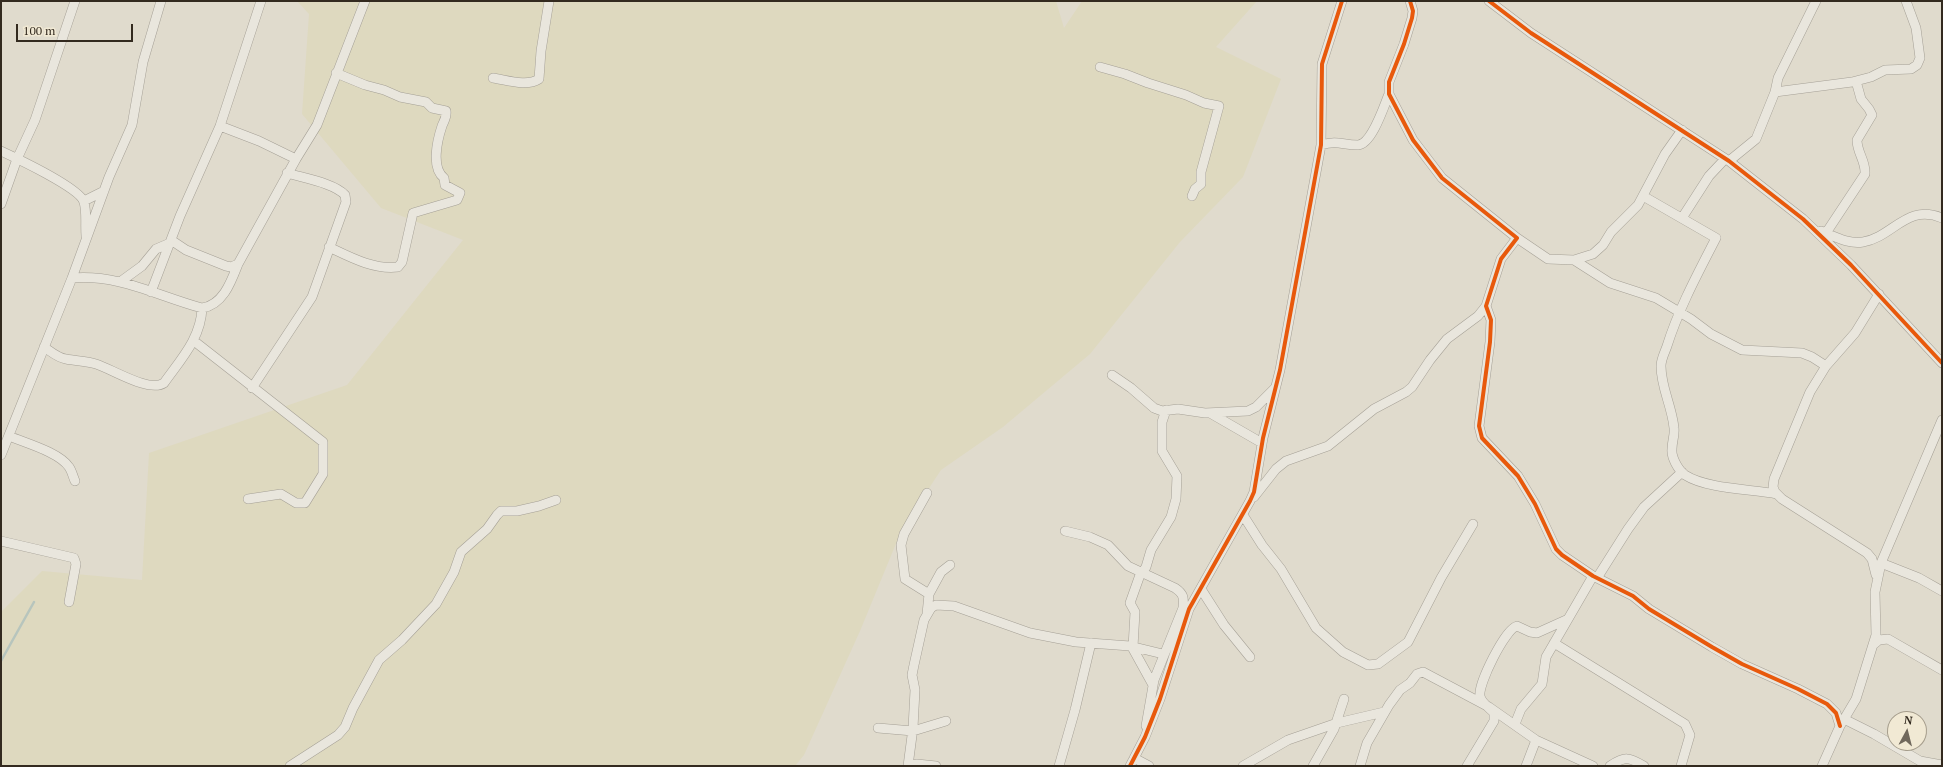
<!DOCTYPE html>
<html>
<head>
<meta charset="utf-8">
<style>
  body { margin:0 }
  #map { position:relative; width:1943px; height:767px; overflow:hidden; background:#e0dbcd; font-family:"PT Serif",serif }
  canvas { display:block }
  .frame { position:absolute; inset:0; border:2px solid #332a1f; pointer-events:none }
  .north { position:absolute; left:1887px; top:711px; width:40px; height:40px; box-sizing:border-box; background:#f1e9d4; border:1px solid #a59d8c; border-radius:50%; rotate:7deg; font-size:11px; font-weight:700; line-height:16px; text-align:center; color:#332a1f }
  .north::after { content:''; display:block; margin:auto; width:14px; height:18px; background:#70685c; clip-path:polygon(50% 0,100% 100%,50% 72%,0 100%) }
  .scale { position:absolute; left:16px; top:24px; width:117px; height:18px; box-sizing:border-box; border:2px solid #332a1f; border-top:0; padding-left:5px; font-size:12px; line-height:14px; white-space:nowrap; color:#332a1f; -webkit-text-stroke:3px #f1e9d4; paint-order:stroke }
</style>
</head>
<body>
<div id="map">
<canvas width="1943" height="767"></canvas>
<div class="frame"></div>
<div class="north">N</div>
<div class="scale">100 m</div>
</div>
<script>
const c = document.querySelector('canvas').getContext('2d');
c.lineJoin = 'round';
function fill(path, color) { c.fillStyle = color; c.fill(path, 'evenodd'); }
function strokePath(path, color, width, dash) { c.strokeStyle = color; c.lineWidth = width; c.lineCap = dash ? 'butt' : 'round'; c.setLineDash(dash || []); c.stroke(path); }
fill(new Path2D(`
  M 297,1 L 1056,1 L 1064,28 L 1082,1 L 1257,1 L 1216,47 L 1281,79 L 1243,177 L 1180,242 L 1090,354 L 1003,427 L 941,470 L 902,529 L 860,631 L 804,755 L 795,766 L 1,766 L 1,612 L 42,571 L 142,580 L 149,453 L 347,385 L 463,240 L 381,208 L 302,114 L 309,14 Z`), '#ded9bf');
strokePath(new Path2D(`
  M 1,661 L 34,602`), '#b7c5bd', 2.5);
const street = new Path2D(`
  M 1410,1 L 1413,11 L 1412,18 L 1404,44 L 1389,82 L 1389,94 L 1413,140 L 1442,178 L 1517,238 L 1501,259 L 1486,306 L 1491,320 L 1490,342 L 1479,426 L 1482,438 L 1518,476 L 1535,504 L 1556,549 L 1562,555 L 1593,576 L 1633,596 L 1649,609 L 1712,647 L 1742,664 L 1798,689 L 1827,704 L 1836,713 L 1840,726
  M 1489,1 L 1531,33 L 1729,161 L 1803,219 L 1851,265 L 1942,363
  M 1100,67 L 1125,74 L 1148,83 L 1186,95 L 1204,103 L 1219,106 L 1201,172 L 1201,184 L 1195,189 L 1192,196
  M 493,78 C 507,80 527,87 539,79 L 541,51 L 549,1
  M 1775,92 L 1852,82 L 1871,77 L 1885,70 L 1911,69 L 1917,65 L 1920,58 L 1916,28 L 1906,1
  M 220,126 L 259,141 L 296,159
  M 1321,145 C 1338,140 1342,145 1358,145 C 1372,144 1384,106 1389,94
  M 1,151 C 16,158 80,188 84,202 C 87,212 85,225 86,236
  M 1729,161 L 1756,139 L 1775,92 L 1778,78 L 1816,1
  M 1643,196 L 1716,238 C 1698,273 1679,308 1667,346 C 1665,352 1661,359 1661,366 C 1661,388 1672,406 1674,428 C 1675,435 1672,441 1672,449 C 1671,457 1678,470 1685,475 C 1707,489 1751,489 1777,494
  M 84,201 L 104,191
  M 1,204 L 17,159 L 35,120 L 75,1
  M 1682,218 L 1709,176 L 1725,159
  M 1821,231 C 1834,236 1849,245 1863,242 C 1893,237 1907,203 1942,218
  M 1826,233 L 1865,174 C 1866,161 1857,153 1857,140 L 1872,115 L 1869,109 L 1861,99 L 1856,81
  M 1517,238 L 1548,259 L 1574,260 L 1593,254 L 1603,245 L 1611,232 L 1638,205 L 1665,154 L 1682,130
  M 171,240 L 186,250 L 226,266 L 231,267 L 238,264 L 296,159 L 317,125 L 365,1
  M 329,247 C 350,257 374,270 398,267 L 402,262 L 413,213 L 457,200 L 460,193 L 445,185 L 444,178 C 431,168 437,141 442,126 C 444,121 447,117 446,111 L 432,108 L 426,102 L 400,97 L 384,90 L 365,85 L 336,73
  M 1574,260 L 1610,283 L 1656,298 L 1691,319 L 1711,334 L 1742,350 L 1802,353 L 1812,357 L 1826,366
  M 72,278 C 120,274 157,296 202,308 C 223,305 231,282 238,264
  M 120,282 L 142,266 L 156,249 L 170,243
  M 151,292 L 180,216 L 220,126 L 261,1
  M 194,341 L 323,442 L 323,474 L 305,503 L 296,503 L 281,494 L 248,499
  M 44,347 C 50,351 58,358 66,359 C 76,361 86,361 96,364 C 112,369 149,393 164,383 C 181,359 201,338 202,308
  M 1112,375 L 1131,388 L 1154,408 L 1162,411 L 1178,409 L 1205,413 L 1248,411 L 1256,407 L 1275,388
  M 252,388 L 312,297 L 346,202 L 345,195 C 334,183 303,178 287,173
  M 1210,413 L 1262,443
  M 9,436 C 25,443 59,452 69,467 C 72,471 73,477 75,481
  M 1,455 L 72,278 L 109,177 L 132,125 L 143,62 L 161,1
  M 927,493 L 904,534 L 901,545 L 905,579 L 929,594 L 927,614
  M 1254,497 L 1276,469 L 1286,461 L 1328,446 L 1374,409 L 1406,392 L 1412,387 L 1430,360 L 1447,339 L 1478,316 L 1486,306
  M 1243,515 L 1262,545 L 1281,569 L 1316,628 L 1343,652 L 1368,665 L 1378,664 L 1408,642 L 1441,578 L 1473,524
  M 1065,531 L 1090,537 L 1108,545 L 1128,566 L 1175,588 C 1184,594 1184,598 1183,608 L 1154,680 L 1146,726
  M 1,541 L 74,558 L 76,564 L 69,602
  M 1881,563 L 1919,578 L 1942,591
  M 1142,573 L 1146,567 L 1151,550 L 1171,517 L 1176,499 L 1177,476 L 1162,451 L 1162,422 L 1166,410
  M 1876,575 L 1872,559 L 1867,553 L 1782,499 L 1775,492 L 1773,487 L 1774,479 L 1810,392 L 1826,366 L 1855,333 L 1879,294
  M 1597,578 L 1628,529 L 1644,507 L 1682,472
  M 1201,589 L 1224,625 L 1250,657
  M 929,594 L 941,572 L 950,565
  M 1554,643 L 1685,724 L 1690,735 L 1681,766
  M 1873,645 L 1879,640 L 1888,639 L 1942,670
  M 1132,647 L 1153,685
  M 1133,647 L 1135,612 L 1130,603 L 1141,572
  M 1844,719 L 1874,734 L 1920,761 L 1942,765
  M 1515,724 L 1521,709 L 1542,684 L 1546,657 L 1593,576
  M 878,728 L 913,731 L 946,721
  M 1134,758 L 1149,766
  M 290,766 L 338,735 L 345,727 L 353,708 L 379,660 L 402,640 L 436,604 L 454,572 L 461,552 L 487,529 L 497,515 L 501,511 L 517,511 L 539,506 L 556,500
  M 908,766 L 913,728 L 915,690 L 912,675 L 914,665 L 924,620 L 931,608 L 936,605 L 954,606 L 1030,633 L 1076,642 L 1130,646 L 1163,654
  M 908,766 L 917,764 L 936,766
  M 1059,766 L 1075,710 L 1091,643
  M 1130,766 L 1145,737 L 1160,699 L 1189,609 L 1250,501 L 1254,492 L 1263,438 L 1280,370 L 1321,145 L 1322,64 L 1342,1
  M 1243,766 L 1288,740 L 1337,723 L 1384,712
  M 1313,766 L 1334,729 L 1344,699
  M 1360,766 L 1367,743 L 1389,705 L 1400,690 L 1410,683 L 1417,674 L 1423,672 L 1489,707 L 1536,740 L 1593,766
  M 1467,766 L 1494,721 L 1494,713 C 1490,708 1481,703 1480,696 C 1478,684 1505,629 1517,626 L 1530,632 L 1537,633 L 1568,619
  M 1526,766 L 1536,740
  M 1610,766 C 1625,756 1629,757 1644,766
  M 1822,766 L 1840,726 L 1856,699 L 1876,635 L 1875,592 L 1881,563 L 1942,420`);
strokePath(street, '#a5a096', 10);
strokePath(street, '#e9e6dd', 9);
strokePath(new Path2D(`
  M 1410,1 L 1413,11 L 1412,18 L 1404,44 L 1389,82 L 1389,94 L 1413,140 L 1442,178 L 1517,238 L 1501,259 L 1486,306 L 1491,320 L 1490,342 L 1479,426 L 1482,438 L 1518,476 L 1535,504 L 1556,549 L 1562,555 L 1593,576 L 1633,596 L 1649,609 L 1712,647 L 1742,664 L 1798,689 L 1827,704 L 1836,713 L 1840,726
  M 1489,1 L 1531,33 L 1729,161 L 1803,219 L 1851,265 L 1942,363
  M 1130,766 L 1145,737 L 1160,699 L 1189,609 L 1250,501 L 1254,492 L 1263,438 L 1280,370 L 1321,145 L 1322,64 L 1342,1`), '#e8590c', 4);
</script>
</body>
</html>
